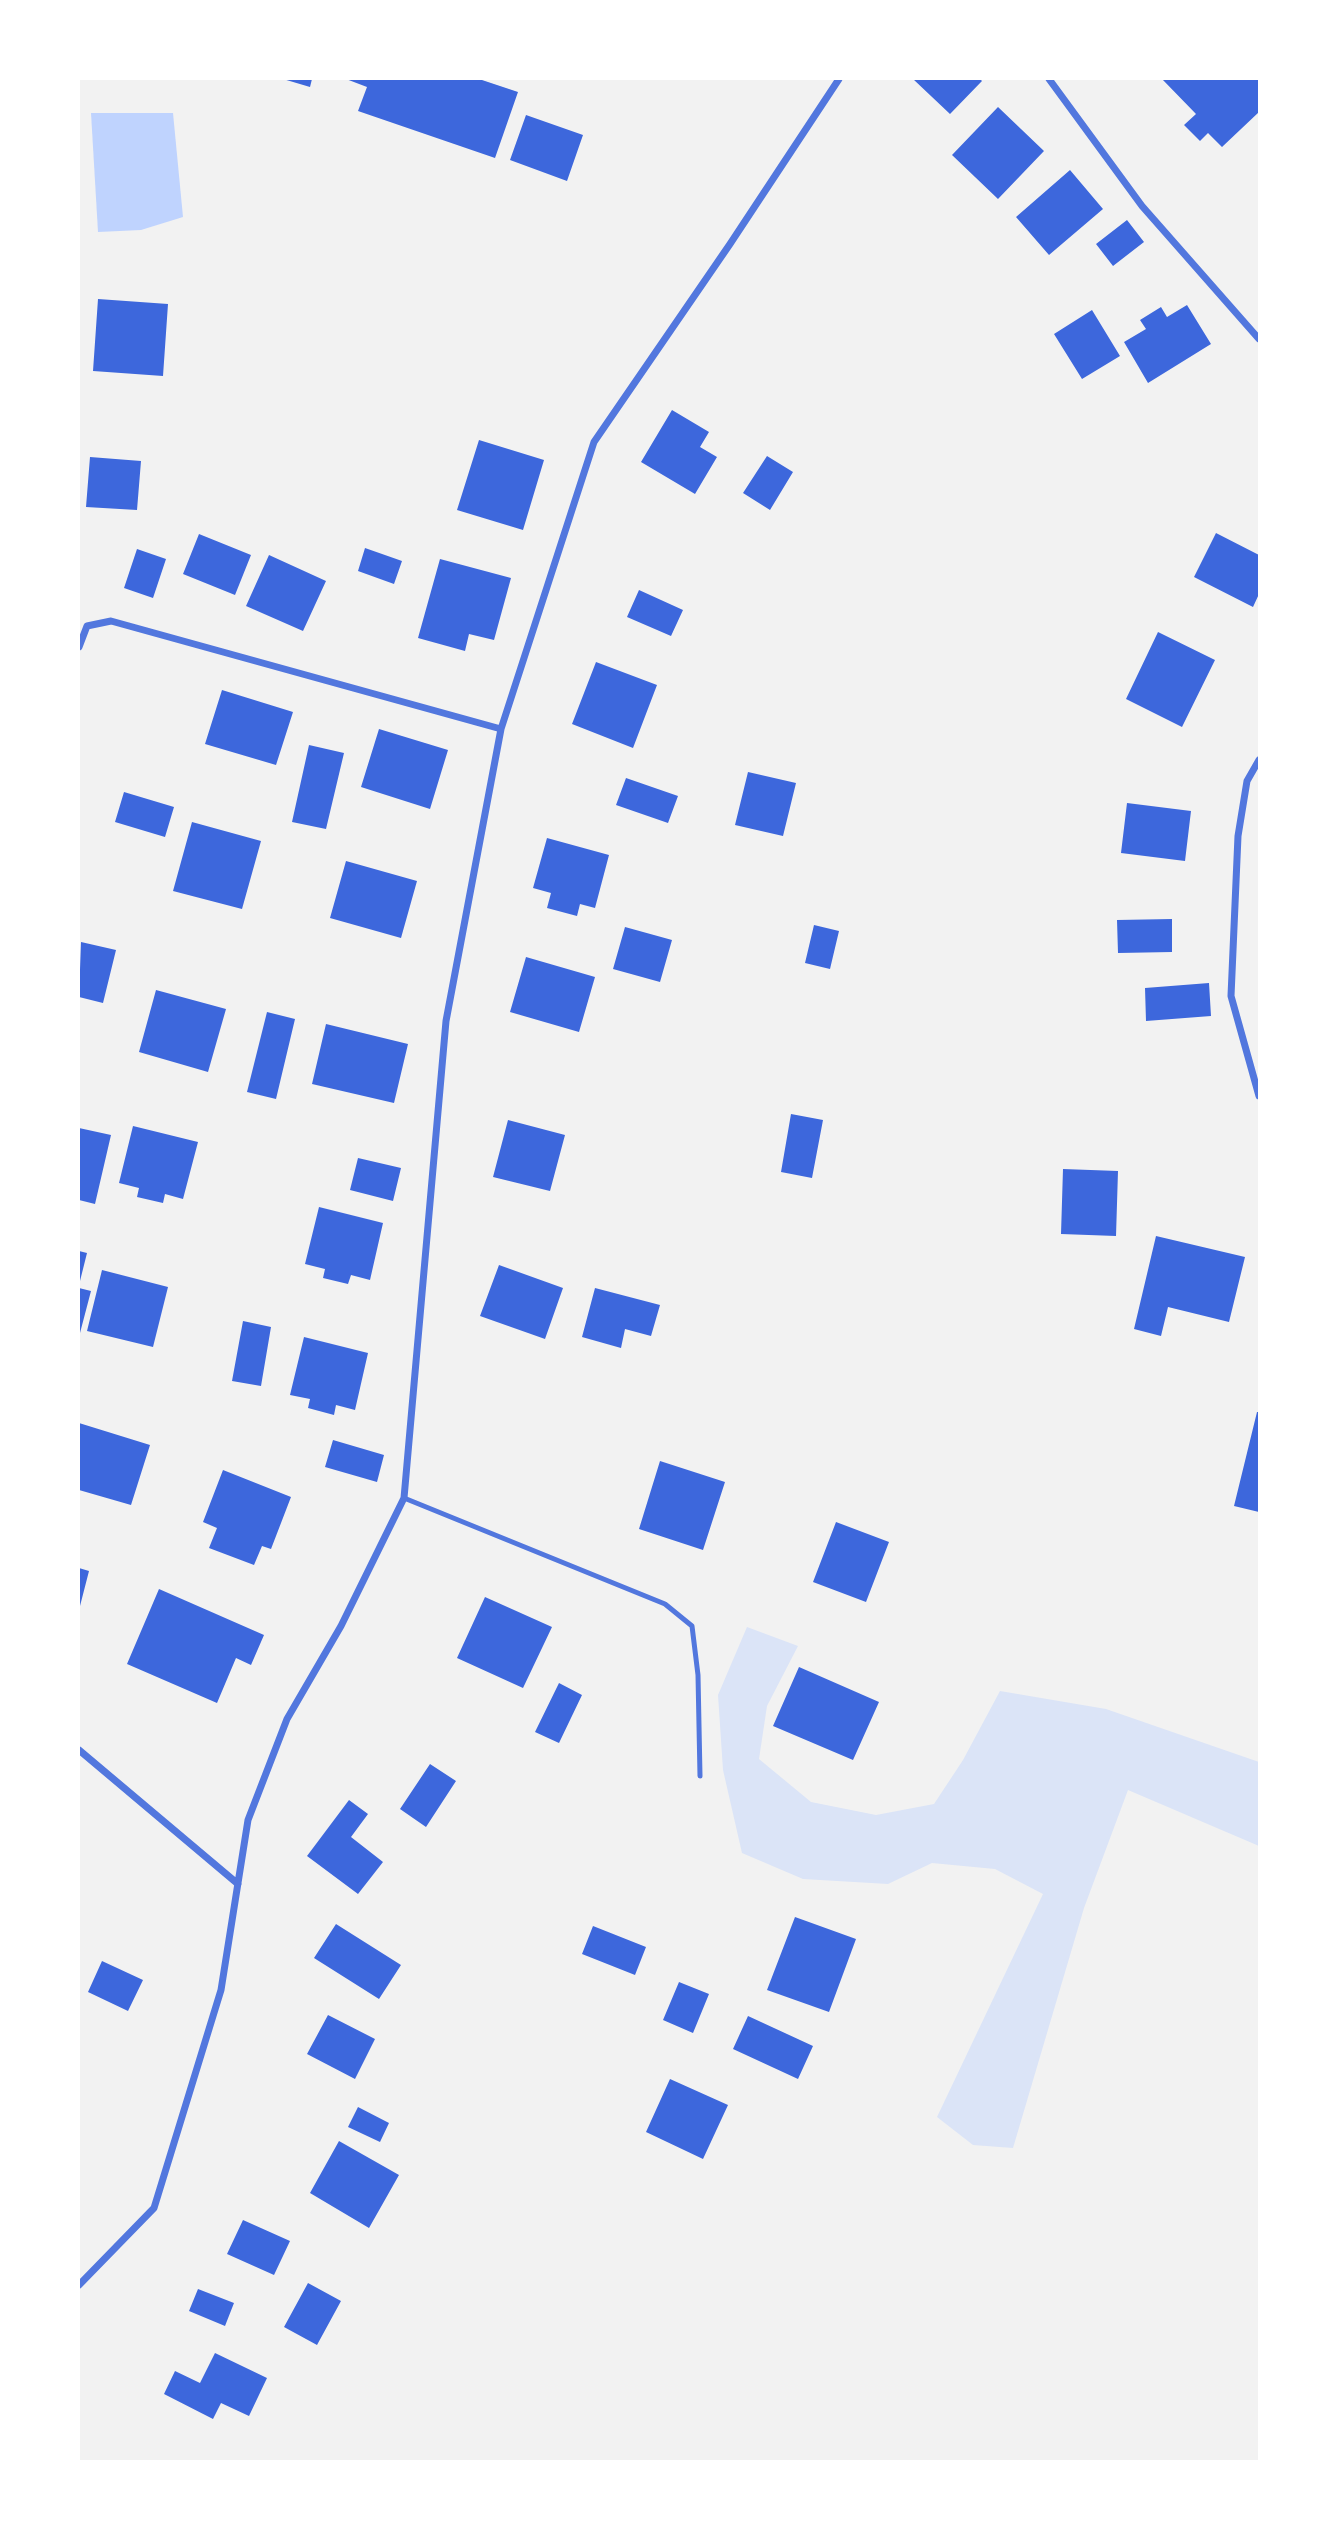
<!DOCTYPE html>
<html>
<head>
<meta charset="utf-8">
<style>
  body { margin:0 }
  #map { position:relative; width:1338px; height:2540px; overflow:hidden; background:#f2f2f2; font-family:"Source Sans 3",sans-serif }
  canvas { display:block }
  .frame { position:absolute; inset:0; border:80px solid #fff; pointer-events:none }
</style>
</head>
<body>
<div id="map">
<canvas width="1338" height="2540"></canvas>
<div class="frame"></div>
</div>
<script>
const c = document.querySelector('canvas').getContext('2d');
c.lineJoin = 'round';
function fill(path, color) { c.fillStyle = color; c.fill(path, 'evenodd'); }
function strokePath(path, color, width, dash) { c.strokeStyle = color; c.lineWidth = width; c.lineCap = dash ? 'butt' : 'round'; c.setLineDash(dash || []); c.stroke(path); }
fill(new Path2D(`
  M 747,1627 L 798,1646 L 767,1706 L 759,1759 L 811,1802 L 876,1815 L 934,1804 L 963,1760 L 1000,1691 L 1106,1709 L 1259,1762 L 1259,1846 L 1128,1790 L 1084,1908 L 1013,2148 L 973,2145 L 937,2117 L 1043,1894 L 995,1869 L 932,1863 L 888,1884 L 803,1879 L 742,1853 L 723,1770 L 718,1695 Z`), '#dbe4f7');
fill(new Path2D(`
  M 91,113 L 173,113 L 183,217 L 141,230 L 98,232 Z`), '#bfd3fe');
fill(new Path2D(`
  M 283,79 L 312,79 L 310,87 Z
  M 346,79 L 479,79 L 518,92 L 495,158 L 358,111 L 367,87 Z
  M 913,79 L 980,79 L 982,81 L 950,114 Z
  M 1162,79 L 1259,79 L 1259,112 L 1222,147 L 1208,133 L 1200,141 L 1184,125 L 1196,114 Z
  M 998,107 L 1044,151 L 998,199 L 952,155 Z
  M 526,115 L 583,135 L 567,181 L 510,160 Z
  M 1070,170 L 1103,209 L 1049,255 L 1016,217 Z
  M 1127,220 L 1144,242 L 1113,266 L 1096,244 Z
  M 98,299 L 168,304 L 163,376 L 93,371 Z
  M 1187,305 L 1211,344 L 1148,383 L 1124,342 L 1146,329 L 1140,320 L 1161,307 L 1167,317 Z
  M 1092,310 L 1120,356 L 1082,379 L 1054,334 Z
  M 672,410 L 709,432 L 700,447 L 717,457 L 695,494 L 641,462 Z
  M 479,440 L 544,460 L 523,530 L 457,510 Z
  M 767,456 L 793,472 L 770,510 L 743,493 Z
  M 90,457 L 141,461 L 137,510 L 86,507 Z
  M 1216,533 L 1259,555 L 1259,594 L 1253,607 L 1194,577 Z
  M 199,534 L 251,555 L 235,595 L 183,574 Z
  M 365,548 L 402,561 L 394,584 L 358,571 Z
  M 137,549 L 166,559 L 153,598 L 124,588 Z
  M 269,555 L 326,581 L 303,631 L 246,606 Z
  M 440,559 L 511,578 L 494,640 L 469,634 L 465,651 L 418,638 Z
  M 639,590 L 683,610 L 671,636 L 627,617 Z
  M 1158,632 L 1215,660 L 1182,727 L 1126,699 Z
  M 596,662 L 657,685 L 633,748 L 572,724 Z
  M 222,690 L 293,712 L 276,765 L 205,744 Z
  M 379,729 L 448,750 L 430,809 L 361,787 Z
  M 309,745 L 344,753 L 326,829 L 292,822 Z
  M 748,772 L 796,783 L 783,836 L 735,825 Z
  M 626,778 L 678,796 L 668,823 L 616,805 Z
  M 124,792 L 174,807 L 165,837 L 115,822 Z
  M 1127,803 L 1191,811 L 1185,861 L 1121,853 Z
  M 192,822 L 261,841 L 242,909 L 173,891 Z
  M 547,838 L 609,855 L 595,908 L 580,904 L 577,916 L 547,908 L 551,893 L 533,888 Z
  M 346,861 L 417,881 L 401,938 L 330,918 Z
  M 1172,919 L 1172,952 L 1118,953 L 1117,920 Z
  M 814,925 L 839,931 L 830,969 L 805,963 Z
  M 625,927 L 672,940 L 660,982 L 613,969 Z
  M 81,942 L 116,950 L 103,1003 L 79,997 Z
  M 526,957 L 595,977 L 579,1032 L 510,1012 Z
  M 1209,983 L 1211,1016 L 1146,1021 L 1145,988 Z
  M 156,990 L 226,1009 L 208,1072 L 139,1052 Z
  M 267,1012 L 295,1019 L 276,1099 L 247,1092 Z
  M 326,1024 L 408,1044 L 394,1103 L 312,1084 Z
  M 791,1114 L 823,1120 L 812,1178 L 781,1172 Z
  M 508,1120 L 565,1135 L 550,1191 L 493,1177 Z
  M 133,1126 L 198,1142 L 183,1199 L 165,1194 L 163,1203 L 137,1197 L 139,1188 L 119,1183 Z
  M 79,1128 L 111,1135 L 95,1204 L 79,1200 Z
  M 358,1158 L 401,1168 L 393,1201 L 350,1190 Z
  M 1063,1169 L 1118,1171 L 1116,1236 L 1061,1234 Z
  M 319,1207 L 383,1223 L 370,1280 L 351,1275 L 348,1284 L 323,1278 L 325,1269 L 305,1264 Z
  M 1156,1236 L 1245,1257 L 1229,1322 L 1168,1307 L 1161,1336 L 1134,1329 Z
  M 79,1251 L 87,1253 L 80,1281 L 79,1281 Z
  M 499,1265 L 563,1288 L 545,1339 L 480,1316 Z
  M 102,1270 L 168,1287 L 153,1347 L 87,1331 Z
  M 79,1288 L 91,1291 L 80,1333 L 79,1332 Z
  M 595,1288 L 660,1305 L 651,1336 L 625,1329 L 621,1348 L 582,1337 Z
  M 243,1321 L 271,1327 L 261,1386 L 232,1381 Z
  M 304,1337 L 368,1353 L 355,1410 L 336,1405 L 334,1415 L 308,1408 L 310,1399 L 290,1395 Z
  M 1257,1412 L 1259,1412 L 1259,1512 L 1234,1506 Z
  M 79,1423 L 150,1445 L 131,1505 L 79,1490 Z
  M 333,1440 L 384,1455 L 377,1482 L 325,1467 Z
  M 660,1461 L 725,1482 L 703,1550 L 639,1529 Z
  M 223,1470 L 291,1497 L 271,1549 L 262,1546 L 254,1565 L 209,1548 L 217,1528 L 203,1522 Z
  M 836,1522 L 889,1542 L 866,1602 L 813,1582 Z
  M 79,1568 L 89,1571 L 80,1606 L 79,1606 Z
  M 159,1589 L 264,1635 L 251,1665 L 236,1658 L 217,1703 L 127,1664 Z
  M 485,1597 L 552,1627 L 523,1688 L 457,1658 Z
  M 799,1667 L 879,1702 L 853,1760 L 773,1726 Z
  M 559,1683 L 582,1695 L 559,1743 L 535,1732 Z
  M 430,1764 L 456,1781 L 426,1827 L 400,1809 Z
  M 349,1800 L 368,1814 L 351,1837 L 383,1862 L 358,1894 L 307,1856 Z
  M 795,1917 L 856,1939 L 829,2012 L 767,1990 Z
  M 336,1924 L 401,1965 L 379,1999 L 314,1958 Z
  M 593,1926 L 646,1947 L 635,1975 L 582,1954 Z
  M 102,1961 L 143,1980 L 128,2011 L 88,1992 Z
  M 679,1982 L 709,1994 L 693,2033 L 663,2020 Z
  M 328,2015 L 375,2039 L 355,2079 L 307,2054 Z
  M 748,2016 L 813,2046 L 798,2079 L 733,2049 Z
  M 670,2079 L 728,2105 L 703,2159 L 646,2132 Z
  M 358,2107 L 389,2123 L 380,2142 L 348,2127 Z
  M 339,2141 L 399,2175 L 369,2228 L 310,2193 Z
  M 243,2220 L 290,2241 L 274,2275 L 227,2254 Z
  M 308,2283 L 341,2301 L 317,2345 L 284,2327 Z
  M 198,2289 L 234,2303 L 225,2326 L 189,2311 Z
  M 215,2353 L 267,2378 L 249,2416 L 221,2403 L 213,2419 L 164,2394 L 175,2371 L 200,2383 Z`), '#3d67dc');
strokePath(new Path2D(`
  M 404,1498 L 665,1604 L 692,1626 L 698,1675 L 700,1776`), '#5277de', 5);
strokePath(new Path2D(`
  M 1049,79 L 1142,206 L 1259,339
  M 79,647 L 87,626 L 111,621 L 501,729
  M 1259,760 L 1247,781 L 1238,836 L 1231,996 L 1259,1096
  M 79,1750 L 238,1884
  M 79,2285 L 154,2208 L 221,1990 L 248,1820 L 287,1719 L 341,1626 L 404,1498 L 446,1021 L 501,729 L 594,442 L 730,244 L 839,79`), '#5277de', 7);
</script>
</body>
</html>
